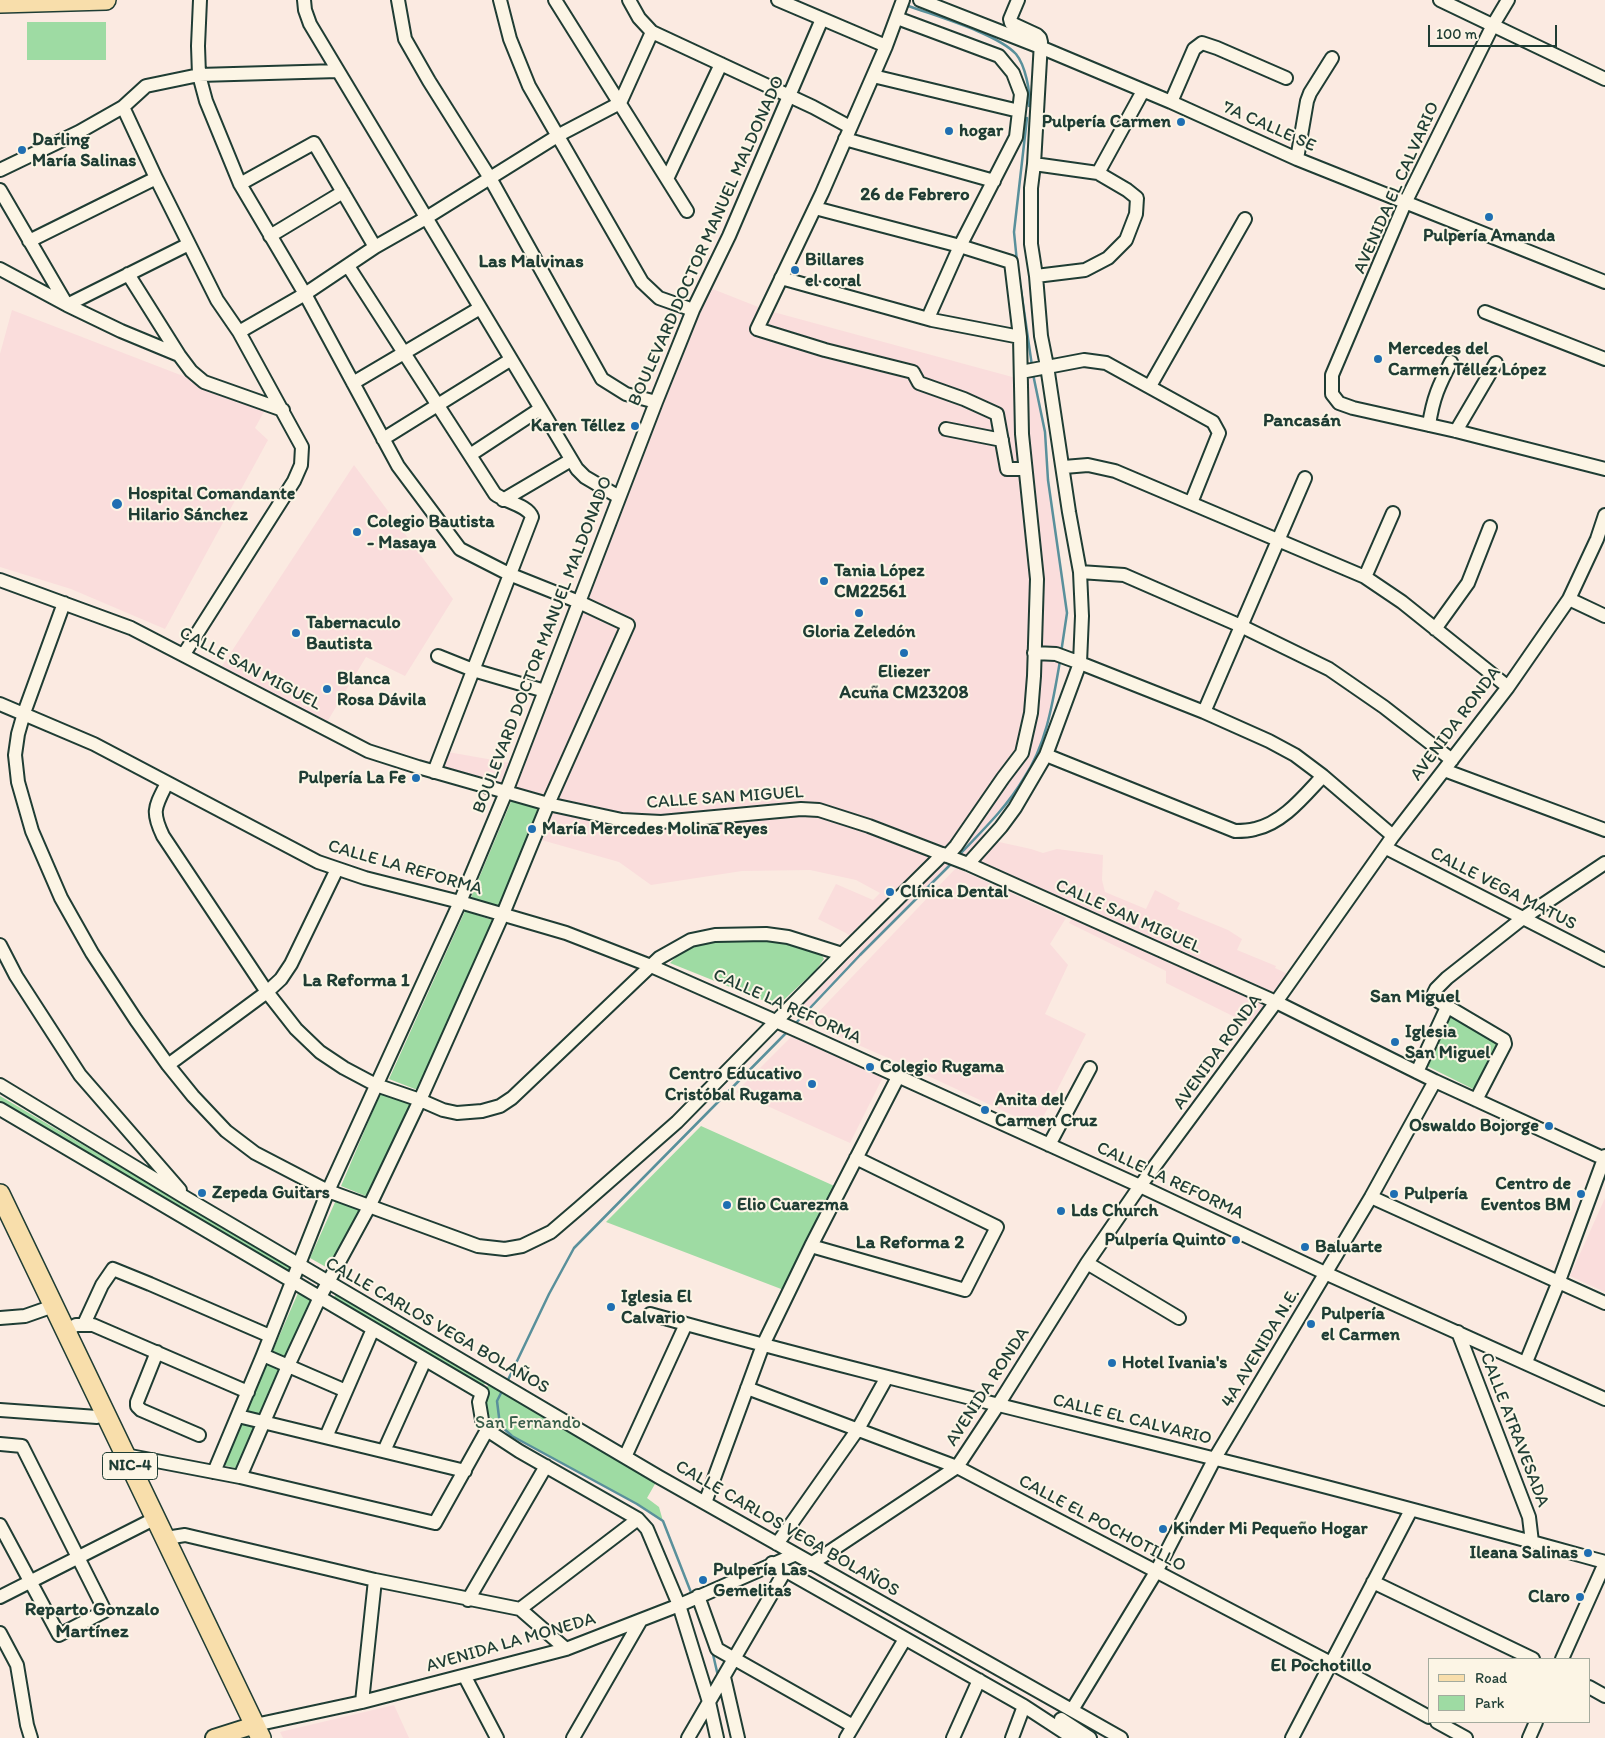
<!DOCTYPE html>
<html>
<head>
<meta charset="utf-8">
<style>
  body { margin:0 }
  #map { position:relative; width:1605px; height:1738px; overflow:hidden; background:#fbeae1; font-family:Itim,sans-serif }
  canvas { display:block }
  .legend { position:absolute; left:1428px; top:1658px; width:162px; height:65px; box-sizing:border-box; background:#fcf5e5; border:1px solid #a4ab9e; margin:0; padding:6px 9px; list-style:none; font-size:15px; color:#1f3d34 }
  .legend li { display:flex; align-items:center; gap:10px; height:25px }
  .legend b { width:25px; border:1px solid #a4ab9e }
  .scale { position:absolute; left:1428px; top:25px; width:129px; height:22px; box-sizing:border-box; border:2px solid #1f3d34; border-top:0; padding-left:6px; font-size:15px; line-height:18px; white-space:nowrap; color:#1f3d34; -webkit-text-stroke:4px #fcf5e5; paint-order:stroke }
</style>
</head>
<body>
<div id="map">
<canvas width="1605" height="1738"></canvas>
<ul class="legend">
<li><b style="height:6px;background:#f8deab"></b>Road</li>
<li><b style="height:14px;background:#9edba3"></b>Park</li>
</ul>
<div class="scale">100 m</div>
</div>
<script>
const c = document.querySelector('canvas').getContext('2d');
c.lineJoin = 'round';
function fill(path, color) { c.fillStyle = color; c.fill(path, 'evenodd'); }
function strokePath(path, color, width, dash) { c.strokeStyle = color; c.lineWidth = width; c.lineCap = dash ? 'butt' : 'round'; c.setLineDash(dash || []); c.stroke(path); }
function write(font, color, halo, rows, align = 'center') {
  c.font = font + ' Itim,sans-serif'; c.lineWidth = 4; c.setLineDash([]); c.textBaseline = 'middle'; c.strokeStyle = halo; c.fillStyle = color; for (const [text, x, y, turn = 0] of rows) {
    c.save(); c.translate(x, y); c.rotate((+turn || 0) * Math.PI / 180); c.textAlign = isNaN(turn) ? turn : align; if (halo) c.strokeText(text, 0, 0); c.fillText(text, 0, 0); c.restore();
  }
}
fill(new Path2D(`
  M 705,286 L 766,310 L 1016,378 L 1032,370 L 1045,432 L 1048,480 L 1067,613 L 1054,694 L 1047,726 L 1042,741 L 1025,778 L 996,816 L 981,832 L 990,840 L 1031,849 L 1043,853 L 1057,849 L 1103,855 L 1102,880 L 1105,892 L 1146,909 L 1155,890 L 1180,903 L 1177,909 L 1228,930 L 1242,939 L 1237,950 L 1276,966 L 1275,968 L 1294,977 L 1257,1028 L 1166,983 L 1166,971 L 1069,923 L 1075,913 L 956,860 L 801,1018 L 786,1011 L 855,940 L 846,933 L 818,919 L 836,884 L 873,900 L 880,893 L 856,880 L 810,870 L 742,871 L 651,885 L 619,862 L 538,839 L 548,804 L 434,772 L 442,751 L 516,764 Z
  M 12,310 L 266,408 L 255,428 L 268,440 L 165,629 L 71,589 L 0,567 L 0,354 Z
  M 354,465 L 453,599 L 405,676 L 366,657 L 327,722 L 222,666 Z
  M 956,868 L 1066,918 L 1050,944 L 1068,965 L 1045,1014 L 1086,1034 L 1038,1127 L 911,1068 L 808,1023 Z
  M 792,1036 L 883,1077 L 850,1143 L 736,1092 Z
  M 1605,1198 L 1605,1292 L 1570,1276 Z
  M 394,1705 L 409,1738 L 283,1738 L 280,1732 Z`), '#fadddc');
fill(new Path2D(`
  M 27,22 L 106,22 L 106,60 L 27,60 Z
  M 513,797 L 541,808 L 502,908 L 471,897 Z
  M 465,911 L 495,921 L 420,1091 L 389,1079 Z
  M 765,937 L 819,950 L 824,959 L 815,971 L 777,1006 L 670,963 L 690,943 L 721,938 Z
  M 1449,1015 L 1498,1041 L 1475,1090 L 1425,1065 Z
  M 381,1092 L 413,1105 L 368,1197 L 341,1186 Z
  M 0,1096 L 294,1269 L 289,1276 L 0,1103 Z
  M 701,1126 L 841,1189 L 789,1292 L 606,1222 Z
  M 336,1200 L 361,1211 L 333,1271 L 310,1258 Z
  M 338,1290 L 488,1378 L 483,1387 L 333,1299 Z
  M 298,1293 L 314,1301 L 239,1469 L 223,1465 Z
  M 493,1379 L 659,1477 L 647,1498 L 659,1507 L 663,1521 L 637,1504 L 512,1436 L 484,1412 L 482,1393 Z`), '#9edba3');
strokePath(new Path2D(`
  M 906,5 C 935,16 996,33 1016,54 C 1025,65 1031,92 1029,106
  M 1017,262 L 1014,232 L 1027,118
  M 1021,290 L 1032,366
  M 1033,374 L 1045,432 L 1048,480 L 1067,613 L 1061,653
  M 959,855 C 982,831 1007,807 1024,778 C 1047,743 1053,701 1060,661
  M 794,1025 L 860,955 L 952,863
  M 507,1382 L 549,1294 L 574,1248 L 788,1031
  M 503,1389 L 497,1401 L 500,1425 L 512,1436 L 637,1504 L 663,1521 L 692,1595
  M 712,1650 L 718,1676`), '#59909b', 2.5);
const minor = new Path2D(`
  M 200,0 L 198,46 L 199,75 L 206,101 L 240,184 L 305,294 L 398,466 L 460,549 L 509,574 L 579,602 L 628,625 L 548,804 L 503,914 L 420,1100 L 369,1207 L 320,1297 L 288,1366 L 240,1477
  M 304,0 L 305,10 L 310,24 L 577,469 L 585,477 L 619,497
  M 398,0 L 405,39 L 429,81 L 490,178 L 602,379 L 626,394 L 656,402
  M 500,0 L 510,39 L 529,86 L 642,282 L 659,298 L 693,310
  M 555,0 L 687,211
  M 629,0 L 639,18 L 652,32 L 813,107 L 850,127
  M 778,0 L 886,46
  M 903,0 L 886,46 L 822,193 L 757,329 L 825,350 L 913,372 L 919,383 L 964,399 L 997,414 L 1007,469 L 1025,469
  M 920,0 L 1040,47 L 1171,102 L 1297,159 L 1605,282
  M 1440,0 L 1605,79
  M 1508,0 L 1493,25 L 1405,203 L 1332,375 L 1332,394 L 1339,403 L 1353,408 L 1456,431 L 1605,469
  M 897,18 L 999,56 L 1013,73 L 1021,94 L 1016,137 L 960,246 L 928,318
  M 873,76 L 1019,111
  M 1171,102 L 1194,49 L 1202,43 L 1217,48 L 1286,78
  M 123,107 L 156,178 L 217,300 L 239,332 L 302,447 L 301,465 L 294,481 L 184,654
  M 845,139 L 994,181
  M 1297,159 L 1307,101 L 1310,93 L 1332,58
  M 1034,164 L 1098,173 L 1127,190 L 1137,198 L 1136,214 L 1126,240 L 1108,258 L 1085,270 L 1036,276
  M 0,170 L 79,132 L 123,107 L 146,86 L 199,75 L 338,71
  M 1098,173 L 1143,91
  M 667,179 L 721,64
  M 240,184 L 314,143 L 375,247
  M 0,190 L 67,305 L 189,244
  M 815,208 L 960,246 L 1011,262 L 1020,337 L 1022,434 L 1037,579 L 1034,676 L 1031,713 L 1022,753 L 1003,778 L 956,846 L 947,856
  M 270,236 L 343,192
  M 29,241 L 156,178
  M 348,266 L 495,494 C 505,502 528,505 532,517 L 434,772
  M 0,269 L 67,305 L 121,331 L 179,355 L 191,371 L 204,382 L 283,410
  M 128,274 L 179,355
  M 781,278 L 932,320 L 1020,337
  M 1485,312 L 1605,359
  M 239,332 L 305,294 L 375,247 L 426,218 L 559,135 L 620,103 L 652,32
  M 1021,372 L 1084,360 L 1106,363 L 1213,422 L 1219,433 L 1191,503
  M 353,383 L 480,308
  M 1150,386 L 1245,219
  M 1429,425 C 1433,398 1439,385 1451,362
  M 946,429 L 1002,440
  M 1456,431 L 1496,363
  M 383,439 L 510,360
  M 470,455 L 540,409
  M 1064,467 L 1088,465 L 1115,471 L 1365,577 L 1402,602 L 1508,687
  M 503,500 L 571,460
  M 1080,572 L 1124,575 L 1241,626 L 1329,669 L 1384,707 L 1452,760
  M 1365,577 L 1393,513
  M 0,580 L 131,628 L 368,751 L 418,767 L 548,804 L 622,820 L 661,822 L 801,809 L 819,810 L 869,826 L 968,864 L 1276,1002 L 1435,1081 L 1605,1159
  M 1569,599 L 1605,616
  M 64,603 L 24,713 L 18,734 L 15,755 L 18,782 L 32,831 L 61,898 L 92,953 L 136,1020 L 168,1065 L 193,1096 L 226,1131 L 255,1153 L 328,1191 L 478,1246 L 505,1249 L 522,1246 L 551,1232 L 579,1208 L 677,1122 L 842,954 L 943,854
  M 1435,629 L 1468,583 L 1490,527
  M 1034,653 L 1056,654 L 1075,661 L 1204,712 L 1269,741 L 1295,755 L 1323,776 L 1393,836
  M 438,656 L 473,670 L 545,691
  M 0,704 L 94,744 L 318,862 L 365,878 L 460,902 L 566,933 L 651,966 L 805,1034 L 1140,1186 L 1325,1273 L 1605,1399
  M 1204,712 L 1305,478
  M 1046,755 L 1235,831 C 1241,831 1248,831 1255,829 C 1283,823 1304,796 1323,776
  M 1444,770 L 1605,830
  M 167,783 C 155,807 151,811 163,836 L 267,992 L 296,1029 L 320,1052 L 344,1068 L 376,1085 L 420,1100 L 443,1110 L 457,1113 L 482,1111 L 500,1106 L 512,1098 L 659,958 L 691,940 L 715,935 L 766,934 L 788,937 L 842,954
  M 1386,848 L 1605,960
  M 968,864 L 1001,827 L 1015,808 L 1046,755 L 1080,663 L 1082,616 L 1080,572 L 1069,512 L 1047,366 L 1041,336 L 1036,276 L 1031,244 L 1031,188 L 1034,164 L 1041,42 L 1040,38 L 1037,35 L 1011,23 L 1010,19 L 1018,0
  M 0,945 L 16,976 L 80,1075 L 180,1190
  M 168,1065 L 267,992 L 281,979 L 291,964 L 337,869
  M 1417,1072 L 1447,1007
  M 0,1085 L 186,1198 L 659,1477 L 1121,1738
  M 1476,1100 L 1505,1044 L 1504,1040 L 1438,1001 L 1433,995 L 1436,989 L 1447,978 L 1523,918 L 1605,863
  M 0,1109 L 482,1393 L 479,1402 L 482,1420 L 487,1430 L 519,1451 L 638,1519 L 647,1529 L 679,1605 L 709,1702 L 717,1738
  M 1049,1145 L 1090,1068
  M 1371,1197 L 1605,1303
  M 811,1246 L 965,1290 L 997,1227 L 856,1158
  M 1087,1263 L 1179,1318
  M 650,1314 C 836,1366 1024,1411 1212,1458 C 1344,1490 1474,1526 1605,1562
  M 0,1318 L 25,1316 L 45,1309
  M 84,1324 L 102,1285 L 113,1269 L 150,1284 L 270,1336
  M 67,1330 L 76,1325 L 93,1325 L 248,1392
  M 1458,1332 L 1529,1517 L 1532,1542
  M 157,1352 L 137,1402 L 137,1406 L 141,1410 L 199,1435
  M 263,1355 L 346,1391
  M 1526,1362 L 1559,1281 L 1605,1156
  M 747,1388 L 957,1467 L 1331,1663 L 1429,1717
  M 0,1410 L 97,1417
  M 238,1416 L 465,1471
  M 326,1437 L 373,1329
  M 0,1444 L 22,1446 L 105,1611 L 59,1635 L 0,1525
  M 384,1451 L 425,1360
  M 125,1455 L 240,1477 L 435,1523 L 487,1430
  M 625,1457 L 686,1324
  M 214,1472 L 263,1355 L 328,1191 L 460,902 L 506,792 L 656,402 L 693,310 L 729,236 L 822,19
  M 705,1503 L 763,1345 L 811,1246 L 898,1077
  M 166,1538 L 185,1535 L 375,1580 L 520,1609 L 566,1649
  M 777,1544 L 858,1429 L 887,1377
  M 772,1563 L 1024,1706 L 1073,1738
  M 811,1564 L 957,1467 L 998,1405 L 1087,1263 L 1140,1186 L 1276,1002 L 1393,836 L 1508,687 L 1569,599 L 1597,539 L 1605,515
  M 1373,1582 L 1533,1659
  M 698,1596 L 717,1649 L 853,1726
  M 0,1597 L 148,1522
  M 468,1600 L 546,1466
  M 520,1609 L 638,1519
  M 0,1633 L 17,1665 L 27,1725 L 31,1738
  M 1562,1659 L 1605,1563
  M 465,1677 L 497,1738
  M 724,1677 L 738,1738
  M 1589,1687 L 1605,1696
  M 362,1702 L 375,1580
  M 1072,1710 L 1156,1572 L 1215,1458 L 1371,1197 L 1435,1081
  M 1061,1719 L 1090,1738
  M 1437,1722 L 1466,1738
  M 255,1725 L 362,1702 L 566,1649 L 682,1604 L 794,1555
  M 573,1738 L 641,1620
  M 688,1738 L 785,1571
  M 846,1738 L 905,1639
  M 953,1738 L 979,1680
  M 1012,1738 L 1024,1706
  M 1292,1738 L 1411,1510
  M 1529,1738 L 1536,1722`);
const major = new Path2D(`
  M 214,1738 L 255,1725`);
const highway = new Path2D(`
  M 0,3 L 106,0
  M 0,1194 L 261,1738`);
strokePath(minor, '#1f3d34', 16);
strokePath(major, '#1f3d34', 20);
strokePath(highway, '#1f3d34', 22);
strokePath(minor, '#fcf5e5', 12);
strokePath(major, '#f8deab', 16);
strokePath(highway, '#f8deab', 19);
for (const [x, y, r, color] of [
  [1181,122,5,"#1f6fb2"],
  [949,131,5,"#1f6fb2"],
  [22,150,5,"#1f6fb2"],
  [1489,217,5,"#1f6fb2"],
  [795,270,5,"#1f6fb2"],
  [1378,359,5,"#1f6fb2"],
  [635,426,5,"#1f6fb2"],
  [117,504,6,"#1f6fb2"],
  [357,532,5,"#1f6fb2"],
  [824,581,5,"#1f6fb2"],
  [859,613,5,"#1f6fb2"],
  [296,633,5,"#1f6fb2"],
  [904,653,5,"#1f6fb2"],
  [327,689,5,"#1f6fb2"],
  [416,778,5,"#1f6fb2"],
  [532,829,5,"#1f6fb2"],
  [890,892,5,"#1f6fb2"],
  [1395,1042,5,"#1f6fb2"],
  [870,1067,5,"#1f6fb2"],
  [812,1084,5,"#1f6fb2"],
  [985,1110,5,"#1f6fb2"],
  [1549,1126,5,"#1f6fb2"],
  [202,1193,5,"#1f6fb2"],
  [1394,1194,5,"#1f6fb2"],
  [1581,1194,5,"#1f6fb2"],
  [727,1205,5,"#1f6fb2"],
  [1061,1211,5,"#1f6fb2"],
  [1236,1240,5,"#1f6fb2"],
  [1305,1247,5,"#1f6fb2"],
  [611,1307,5,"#1f6fb2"],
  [1311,1324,5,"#1f6fb2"],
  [1112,1363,5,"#1f6fb2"],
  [1163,1529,5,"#1f6fb2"],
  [1588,1553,5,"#1f6fb2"],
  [703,1580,5,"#1f6fb2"],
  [1580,1597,5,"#1f6fb2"]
]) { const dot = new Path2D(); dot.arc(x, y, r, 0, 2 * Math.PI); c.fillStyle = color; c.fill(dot); strokePath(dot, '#fcf5e5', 2); }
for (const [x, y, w] of [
  [130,1466,55]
]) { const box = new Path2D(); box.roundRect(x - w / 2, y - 13.5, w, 27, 4); c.fillStyle = '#fcf5e5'; c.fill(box); strokePath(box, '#1f3d34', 1); }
write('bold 16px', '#1f3d34', null, [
  ["NIC-4",130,1466]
]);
write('bold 18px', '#1f3d34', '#fcf5e5', [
  ["Pulpería Carmen",1171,122,"right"],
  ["hogar",959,131],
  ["Darling",32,140],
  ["María Salinas",32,161],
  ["Pulpería Amanda",1489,236,"center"],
  ["Billares",805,260],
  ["el coral",805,281],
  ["Mercedes del",1388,349],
  ["Carmen Téllez López",1388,370],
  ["Karen Téllez",625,426,"right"],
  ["Hospital Comandante",128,494],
  ["Hilario Sánchez",128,515],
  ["Colegio Bautista",367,522],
  ["- Masaya",367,543],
  ["Tania López",834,571],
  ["CM22561",834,592],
  ["Tabernaculo",306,623],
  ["Bautista",306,644],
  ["Gloria Zeledón",859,632,"center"],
  ["Eliezer",904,672,"center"],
  ["Acuña CM23208",904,693,"center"],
  ["Blanca",337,679],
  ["Rosa Dávila",337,700],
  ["Pulpería La Fe",406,778,"right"],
  ["María Mercedes Molina Reyes",542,829],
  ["Clínica Dental",900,892],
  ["Iglesia",1405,1032],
  ["San Miguel",1405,1053],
  ["Colegio Rugama",880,1067],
  ["Centro Educativo",802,1074,"right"],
  ["Cristóbal Rugama",802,1095,"right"],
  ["Anita del",995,1100],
  ["Carmen Cruz",995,1121],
  ["Oswaldo Bojorge",1539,1126,"right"],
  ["Centro de",1571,1184,"right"],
  ["Eventos BM",1571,1205,"right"],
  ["Zepeda Guitars",212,1193],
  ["Pulpería",1404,1194],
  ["Elio Cuarezma",737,1205],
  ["Lds Church",1071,1211],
  ["Pulpería Quinto",1226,1240,"right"],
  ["Baluarte",1315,1247],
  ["Iglesia El",621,1297],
  ["Calvario",621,1318],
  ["Pulpería",1321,1314],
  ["el Carmen",1321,1335],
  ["Hotel Ivania's",1122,1363],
  ["Kinder Mi Pequeño Hogar",1173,1529],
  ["Ileana Salinas",1578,1553,"right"],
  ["Pulpería Las",713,1570],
  ["Gemelitas",713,1591],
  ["Claro",1570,1597,"right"]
], 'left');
write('18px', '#1f3d34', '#fcf5e5', [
  ["7A CALLE SE",1269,127,24],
  ["AVENIDA EL CALVARIO",1397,188,-66],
  ["BOULEVARD DOCTOR MANUEL MALDONADO",707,241,-66],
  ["BOULEVARD DOCTOR MANUEL MALDONADO",543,645,-69],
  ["CALLE SAN MIGUEL",250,669,28],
  ["AVENIDA RONDA",1456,724,-53],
  ["CALLE SAN MIGUEL",725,798,-4],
  ["CALLE LA REFORMA",405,868,16],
  ["CALLE VEGA MATUS",1503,889,27],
  ["CALLE SAN MIGUEL",1128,917,24],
  ["CALLE LA REFORMA",787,1007,24],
  ["AVENIDA RONDA",1218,1052,-54],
  ["CALLE LA REFORMA",1170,1181,25],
  ["CALLE CARLOS VEGA BOLAÑOS",437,1326,30],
  ["4A AVENIDA N.E.",1261,1348,-59],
  ["AVENIDA RONDA",988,1387,-57],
  ["CALLE EL CALVARIO",1132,1420,14],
  ["CALLE ATRAVESADA",1514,1430,69],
  ["CALLE EL POCHOTILLO",1102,1524,28],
  ["CALLE CARLOS VEGA BOLAÑOS",787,1529,30],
  ["AVENIDA LA MONEDA",511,1643,-16]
]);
write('18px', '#385d4a', '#fcf5e5', [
  ["San Fernando",528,1423]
]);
write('bold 19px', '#1f3d34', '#fcf5e5', [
  ["26 de Febrero",915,195],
  ["Las Malvinas",531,262],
  ["Pancasán",1302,421],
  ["La Reforma 1",356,981],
  ["San Miguel",1415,997],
  ["La Reforma 2",910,1243],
  ["Reparto Gonzalo",92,1610],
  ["Martínez",92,1632],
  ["El Pochotillo",1321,1666]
]);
</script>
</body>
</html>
